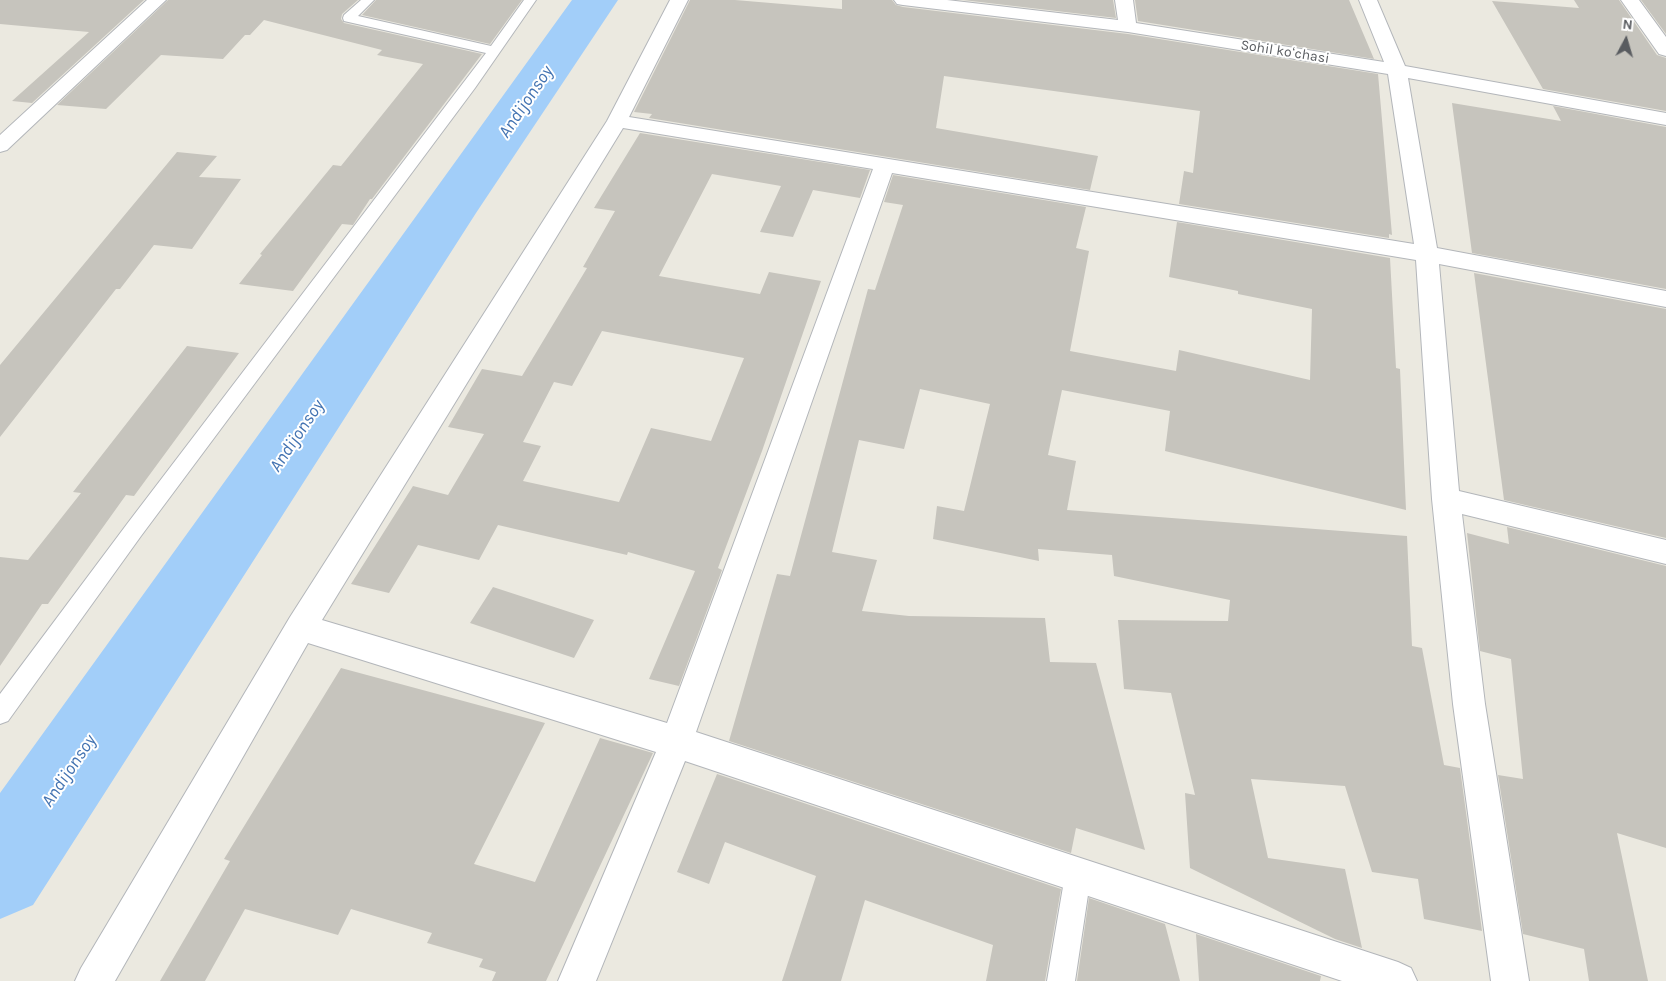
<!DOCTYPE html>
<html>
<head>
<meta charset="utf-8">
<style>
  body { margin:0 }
  #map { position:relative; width:1666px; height:981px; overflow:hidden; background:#ebe9e0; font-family:Karla,sans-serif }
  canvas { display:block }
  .north { position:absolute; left:1601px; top:15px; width:50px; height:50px; -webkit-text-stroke:4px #fff; paint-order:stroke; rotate:6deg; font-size:14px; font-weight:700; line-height:20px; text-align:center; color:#595c60 }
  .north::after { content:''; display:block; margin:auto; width:18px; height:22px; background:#595c60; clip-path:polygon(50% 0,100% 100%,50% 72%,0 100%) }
</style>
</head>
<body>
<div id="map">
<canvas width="1666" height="981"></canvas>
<div class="north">N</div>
</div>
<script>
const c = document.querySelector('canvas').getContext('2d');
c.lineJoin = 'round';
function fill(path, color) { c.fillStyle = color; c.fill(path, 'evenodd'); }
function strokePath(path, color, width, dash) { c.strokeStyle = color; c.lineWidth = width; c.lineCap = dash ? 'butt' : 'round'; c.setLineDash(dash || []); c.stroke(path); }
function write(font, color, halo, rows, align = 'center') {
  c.font = font + ' Karla,sans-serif'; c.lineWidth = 4; c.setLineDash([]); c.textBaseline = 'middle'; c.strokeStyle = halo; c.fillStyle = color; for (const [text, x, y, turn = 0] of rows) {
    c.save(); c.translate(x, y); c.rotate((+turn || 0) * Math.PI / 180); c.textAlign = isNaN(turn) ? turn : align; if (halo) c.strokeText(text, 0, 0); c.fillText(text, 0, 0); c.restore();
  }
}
fill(new Path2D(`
  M 572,0 L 618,0 L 476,213 L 33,905 L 0,919 L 0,793 Z`), '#a2cef9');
fill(new Path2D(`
  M 0,0 L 144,0 L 32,103 L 12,101 L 89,32 L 0,24 Z
  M 168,0 L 358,0 L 342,14 L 341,19 L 344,23 L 482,54 L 372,199 L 370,199 L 353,225 L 342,224 L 293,291 L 239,284 L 262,255 L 260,254 L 333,165 L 341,166 L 423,64 L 377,55 L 382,50 L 264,20 L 250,35 L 245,35 L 223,59 L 161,55 L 106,109 L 57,105 Z
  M 376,0 L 522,0 L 490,44 L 362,15 Z
  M 690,0 L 735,0 L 842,9 L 842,0 L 892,0 L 896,5 L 903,7 L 1128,34 L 1378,74 L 1392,235 L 1389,234 L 1389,238 L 1179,204 L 1184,171 L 1193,173 L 1200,111 L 944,76 L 936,128 L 1098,156 L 1090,190 L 649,118 L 652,114 L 634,112 Z
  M 963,0 L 1113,0 L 1116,18 Z
  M 1135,0 L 1349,0 L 1374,59 L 1138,21 Z
  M 1574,0 L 1619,0 L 1657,55 L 1666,58 L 1666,111 L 1543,89 L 1492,1 L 1579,8 Z
  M 1641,0 L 1666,0 L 1666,34 Z
  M 1452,103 L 1561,121 L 1553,106 L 1666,127 L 1666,289 L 1472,253 Z
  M 640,133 L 870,170 L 860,198 L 813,190 L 793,237 L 760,232 L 781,186 L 712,174 L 659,276 L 760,294 L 769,272 L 821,281 L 762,451 L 718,568 L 722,570 L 679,686 L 649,679 L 695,571 L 628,552 L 627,555 L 498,525 L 479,560 L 418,545 L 389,593 L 351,584 L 413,486 L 448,495 L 484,434 L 448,427 L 482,369 L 522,376 L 587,268 L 583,267 L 615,211 L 594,208 ZM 602,331 L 744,358 L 711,441 L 651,428 L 619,502 L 523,481 L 541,446 L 523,442 L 554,382 L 572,386 Z
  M 177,152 L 217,156 L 199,177 L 241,179 L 192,249 L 154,245 L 120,289 L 116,289 L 0,437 L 0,365 Z
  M 893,175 L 1086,207 L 1076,248 L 1089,251 L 1070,351 L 1176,371 L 1179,350 L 1310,380 L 1312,309 L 1238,294 L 1238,291 L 1169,277 L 1177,222 L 1390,258 L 1396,368 L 1400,369 L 1406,510 L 1165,451 L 1170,411 L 1062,390 L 1048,455 L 1076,461 L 1067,510 L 1407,536 L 1412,646 L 1422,648 L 1444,765 L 1460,768 L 1482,931 L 1424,919 L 1418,879 L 1372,872 L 1345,786 L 1251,779 L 1268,858 L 1345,869 L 1362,948 L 1335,939 L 1190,868 L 1185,793 L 1195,795 L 1171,693 L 1124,689 L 1118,620 L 1228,621 L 1230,600 L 1114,576 L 1112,555 L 1038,549 L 1039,561 L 933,539 L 937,506 L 964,511 L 990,404 L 920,389 L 904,449 L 859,440 L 832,552 L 877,560 L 862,611 L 909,616 L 1045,618 L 1050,662 L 1096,663 L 1145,850 L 1076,828 L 1071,853 L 729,741 L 777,574 L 790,576 L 868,289 L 875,290 L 903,205 L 884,202 Z
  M 1474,273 L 1666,309 L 1666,538 L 1504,500 Z
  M 187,346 L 239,353 L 134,496 L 126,495 L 48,604 L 42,604 L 0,666 L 0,557 L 28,560 L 81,493 L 73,492 Z
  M 1507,527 L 1666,566 L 1666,848 L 1617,833 L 1648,981 L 1589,981 L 1584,949 L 1523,934 L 1498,775 L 1523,779 L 1511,659 L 1480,651 L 1467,533 L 1509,544 Z
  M 493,587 L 594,620 L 574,658 L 470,623 Z
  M 341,668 L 545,723 L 474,864 L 535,882 L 600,738 L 653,753 L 546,981 L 492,981 L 496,972 L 479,967 L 483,959 L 427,943 L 432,933 L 351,909 L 338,935 L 245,909 L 205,981 L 160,981 L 230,861 L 224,859 Z
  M 717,774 L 1061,889 L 1045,981 L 986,981 L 993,945 L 865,900 L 841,981 L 782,981 L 816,876 L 725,842 L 709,884 L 677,872 Z
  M 1089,898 L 1165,924 L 1180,981 L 1077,981 Z
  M 1196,934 L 1321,976 L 1320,981 L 1199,981 Z`), '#c6c4bd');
const service = new Path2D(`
  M 361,0 L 374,0 L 358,16 L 491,46 L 524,0 L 536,0 L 475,88 L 141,536 L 8,721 L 0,724 L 0,694 L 127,524 L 486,53 L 344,21 L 343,18 L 344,15 Z
  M 1078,862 L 1087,866 L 1091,875 L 1075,981 L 1047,981 L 1065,875 L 1069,866 Z`);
const minor = new Path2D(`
  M 147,0 L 166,0 L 7,150 L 0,152 L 0,135 Z
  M 670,0 L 688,0 L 629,117 L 1414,244 L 1388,74 L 1128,32 L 903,5 L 897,4 L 894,0 L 947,0 L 1118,20 L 1115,0 L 1133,0 L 1136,23 L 1384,62 L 1359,0 L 1377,0 L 1405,66 L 1666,113 L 1666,125 L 1408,78 L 1437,248 L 1666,291 L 1666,307 L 1439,264 L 1459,491 L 1666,540 L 1666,564 L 1462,514 L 1485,704 L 1529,981 L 1491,981 L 1453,704 L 1432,499 L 1416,260 L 892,173 L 696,732 L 1398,962 L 1411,968 L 1417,981 L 1342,981 L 685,761 L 596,981 L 558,981 L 656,752 L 308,643 L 115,981 L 75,981 L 81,968 L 290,617 L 607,121 ZM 623,128 L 873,169 L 667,723 L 322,620 Z
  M 1621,0 L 1639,0 L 1666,37 L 1666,56 L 1659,54 Z`);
strokePath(service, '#b3b6ba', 2);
strokePath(minor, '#b3b6ba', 2);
fill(service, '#fff');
fill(minor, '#fff');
write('14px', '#595c60', '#fff', [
  ["Sohil koʻchasi",1285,52,9]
]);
write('italic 18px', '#4474b2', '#fff', [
  ["Andijonsoy",526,102,-56],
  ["Andijonsoy",297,436,-56],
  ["Andijonsoy",69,771,-56]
]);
</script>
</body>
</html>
